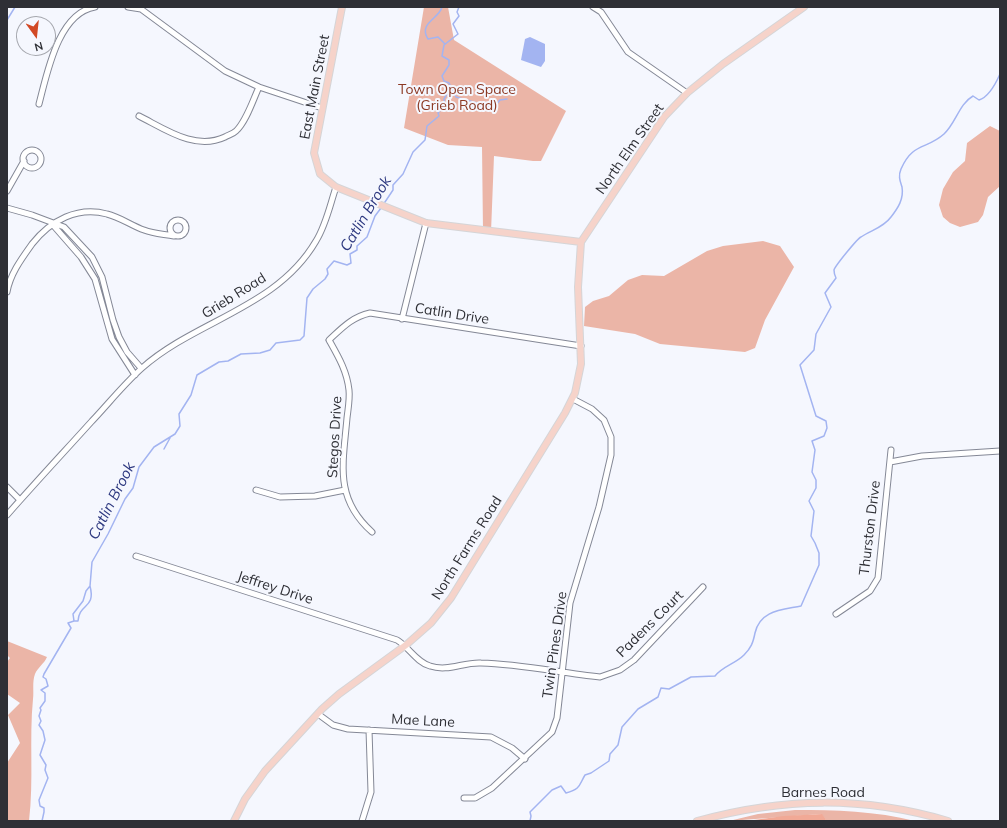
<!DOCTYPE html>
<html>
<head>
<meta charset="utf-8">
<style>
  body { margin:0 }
  #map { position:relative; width:1007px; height:828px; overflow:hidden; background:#f5f7fe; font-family:Mulish,sans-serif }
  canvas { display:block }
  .frame { position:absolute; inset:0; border:8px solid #2e2f35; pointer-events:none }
  .north { position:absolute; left:16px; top:16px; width:40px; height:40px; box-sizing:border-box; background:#f5f7fe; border:1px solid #a5a7ae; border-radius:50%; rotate:165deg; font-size:11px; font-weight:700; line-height:16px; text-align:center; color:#2e2f35 }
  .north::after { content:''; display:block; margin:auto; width:14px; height:18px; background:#d24925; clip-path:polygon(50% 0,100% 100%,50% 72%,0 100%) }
</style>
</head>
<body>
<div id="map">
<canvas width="1007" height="828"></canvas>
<div class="frame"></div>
<div class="north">N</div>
</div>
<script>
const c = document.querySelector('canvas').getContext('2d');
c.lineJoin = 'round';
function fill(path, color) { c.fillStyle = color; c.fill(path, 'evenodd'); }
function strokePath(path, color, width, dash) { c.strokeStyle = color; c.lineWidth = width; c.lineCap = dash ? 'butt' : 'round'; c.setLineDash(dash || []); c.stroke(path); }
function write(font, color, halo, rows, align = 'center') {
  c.font = font + ' Mulish,sans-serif'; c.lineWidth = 4; c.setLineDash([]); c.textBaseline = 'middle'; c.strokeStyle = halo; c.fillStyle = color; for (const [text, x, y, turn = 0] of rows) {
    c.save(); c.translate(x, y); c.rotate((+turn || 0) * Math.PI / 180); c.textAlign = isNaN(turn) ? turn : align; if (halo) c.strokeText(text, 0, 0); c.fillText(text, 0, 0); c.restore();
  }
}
fill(new Path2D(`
  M 424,7 L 448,7 L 454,40 L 566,111 L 541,161 L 533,161 L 494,156 L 491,232 L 483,231 L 482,147 L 448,145 L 404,128 Z
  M 990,126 L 1000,131 L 1000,186 L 988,197 L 983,215 L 978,222 L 960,227 L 950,223 L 943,217 L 939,205 L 943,189 L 953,172 L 965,161 L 967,143 Z
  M 763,241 L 780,246 L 794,267 L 765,320 L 755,348 L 745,352 L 660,344 L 635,334 L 584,326 L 585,307 L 593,301 L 609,296 L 628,280 L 642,275 L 664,276 L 707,251 L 723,246 Z
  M 7,641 L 47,657 C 44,664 38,667 35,674 C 32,682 34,691 33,699 C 29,739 34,780 29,821 L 7,821 L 7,763 L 20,743 L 8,715 L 20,703 L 7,694 L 7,662 L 10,658 L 7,655 Z
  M 795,810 C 835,810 876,811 915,821 L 827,821 L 821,814 L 729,821 L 758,814 Z`), '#ebb5a7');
fill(new Path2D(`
  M 822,814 L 827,821 L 746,821 L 784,816 Z`), '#f1a996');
fill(new Path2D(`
  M 530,37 L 545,44 L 545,61 L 541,67 L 521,60 L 525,39 Z`), '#a3b4f1');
strokePath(new Path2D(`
  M 442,7 C 439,19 418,23 428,39 L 438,37 L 445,44
  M 7,20 L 15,7
  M 451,87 L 456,97 L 477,103 L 482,107 L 495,106 L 500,100 L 507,99
  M 383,205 L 393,190 L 393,185 L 403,174 L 413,152 L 425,140 L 427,126 L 439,116 L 438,113 L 445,105 L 444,99 L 451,87 L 449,83 L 444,81 L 442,76 L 449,65 L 449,60 L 442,56 L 444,45 L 458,34 L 453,24 L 459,16 L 457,12 L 459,7
  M 164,449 L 170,438
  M 74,621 L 78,621 C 79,603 96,609 90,586
  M 42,821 L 44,812 L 44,808 L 40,806 L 39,800 L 48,778 L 45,770 L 46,765 L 40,755 L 45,740 L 43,731 L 39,725 L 41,721 L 39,716 L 41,710 L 40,708 L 45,701 L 45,693 L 41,690 L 48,686 L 46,679 L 43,677 L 44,674 L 71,628 L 68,623 L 74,621 L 73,614 L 83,601 L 86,591 L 90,586 L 92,562 L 108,534 L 125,499 L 133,488 L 139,467 L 154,447 L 175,434 L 180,426 L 179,414 L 191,395 L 197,375 L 219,362 L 228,361 L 241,354 L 260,353 L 270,350 L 276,343 L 300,340 L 304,336 L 307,298 L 313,289 L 325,279 L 328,274 L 327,269 L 334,261 L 347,265 L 351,263 L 350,254 L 357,250 L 357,246 L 367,237 L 375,216 L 381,208
  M 530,821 L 531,816 L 530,812 L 552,790 L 561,786 L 566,793 C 581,789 579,785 585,775 L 591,773 L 609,761 L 610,754 L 618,745 L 622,727 L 638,709 L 658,697 L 661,688 L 669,689 L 691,677 L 715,676 C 723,666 735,664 744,655 C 751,648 753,643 755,633 C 760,610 782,610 801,606 L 819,565 L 819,553 L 815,543 L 811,536 L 814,511 L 809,501 L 816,488 L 816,480 L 812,472 L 815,450 L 812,441 L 824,436 L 827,428 L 826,421 L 816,416 L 800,365 L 814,350 L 816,334 L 831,307 L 825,293 L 836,278 C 835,276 834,273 834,270 C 835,266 857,239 861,237 C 871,230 883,228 891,217 C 898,208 904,199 902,187 C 900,181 898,176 901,169 C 913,142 926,150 944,134 C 956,123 959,104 973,96 L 979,100 C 989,97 996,83 1000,74`), '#a3b4f1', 1.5);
const minor = new Path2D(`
  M 128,7 L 141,9 L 225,71 L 259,87 L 322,108
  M 593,7 L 601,12 L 628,52 L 687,93
  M 39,104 C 47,74 58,13 95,7
  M 139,116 C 165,129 195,151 225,137 C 228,135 233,134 236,131 C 246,122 253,100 259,87
  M23 159a9 9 0 1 1 18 0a9 9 0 1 1-18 0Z
  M 7,191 L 24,161
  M 7,208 L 32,215 L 64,227 L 92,257 L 102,277 L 113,320 L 119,337 L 127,352 L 141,368
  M170 228a8 8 0 1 1 16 0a8 8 0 1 1-16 0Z
  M 53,225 L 81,257 L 95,279 L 112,339 L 135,375
  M 7,292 C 10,274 22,258 32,244 C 51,220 78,206 107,214 C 120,217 132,226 144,230 C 154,234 164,234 174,236
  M 402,319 L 426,223
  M 890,462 L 922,456 L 1000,451
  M 7,487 L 20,500
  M 256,490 L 280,497 L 315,496 L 345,490
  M 7,515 C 35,483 64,452 92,421 C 109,403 124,384 142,368 C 196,320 277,308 316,241 C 326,225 330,205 336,187
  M 372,532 C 334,498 343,464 347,418 C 348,409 350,399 349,390 C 347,371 338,356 329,340 C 342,328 352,317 370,313 L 581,346
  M 136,556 L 397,640 C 409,647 416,662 430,666 C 448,672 463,662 481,663 C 521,664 561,673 600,677 L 620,670 L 634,660 L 703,587
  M 836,614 L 870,591 L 878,578 L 891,450
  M 318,714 L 333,725 L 348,729 L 491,737 L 512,748 L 525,759
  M 464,798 L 475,798 L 492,788 L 552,732 L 557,718 L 570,603 L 599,507 L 611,455 L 611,437 L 604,420 L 592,409 L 573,399
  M 362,821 L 371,792 L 369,730`);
const major = new Path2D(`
  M 342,7 L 314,153 L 320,174 L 336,187 L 426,223 L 581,242
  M 234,821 L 245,799 L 265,771 L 322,709 L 339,694 L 406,645 L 431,623 L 451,598 L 565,413 L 575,393 L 581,364 L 578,287 L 581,242 L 664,117 L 687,93 L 723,64 L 804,7
  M 697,821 C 783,797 863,796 948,821`);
strokePath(minor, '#848896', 7);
strokePath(major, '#d5d5d7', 8);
strokePath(minor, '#fff', 5);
strokePath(major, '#f6d3ca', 6);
write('14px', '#2e2f35', '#f5f7fe', [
  ["East Main Street",315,87,-79],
  ["North Elm Street",630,149,-55],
  ["Grieb Road",234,296,-32],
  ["Catlin Drive",452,314,9],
  ["Stegos Drive",335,437,-87],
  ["Thurston Drive",870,528,-83],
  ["North Farms Road",467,548,-58],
  ["Jeffrey Drive",275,588,18],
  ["Padens Court",650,624,-45],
  ["Twin Pines Drive",555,645,-82],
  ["Mae Lane",423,721,3],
  ["Barnes Road",823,793]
]);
write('14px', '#8c3924', '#f5f7fe', [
  ["Town Open Space",457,90],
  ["(Grieb Road)",457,106]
]);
write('italic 15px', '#2e3980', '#f5f7fe', [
  ["Catlin Brook",366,214,-59],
  ["Catlin Brook",112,501,-63]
]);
</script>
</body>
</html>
